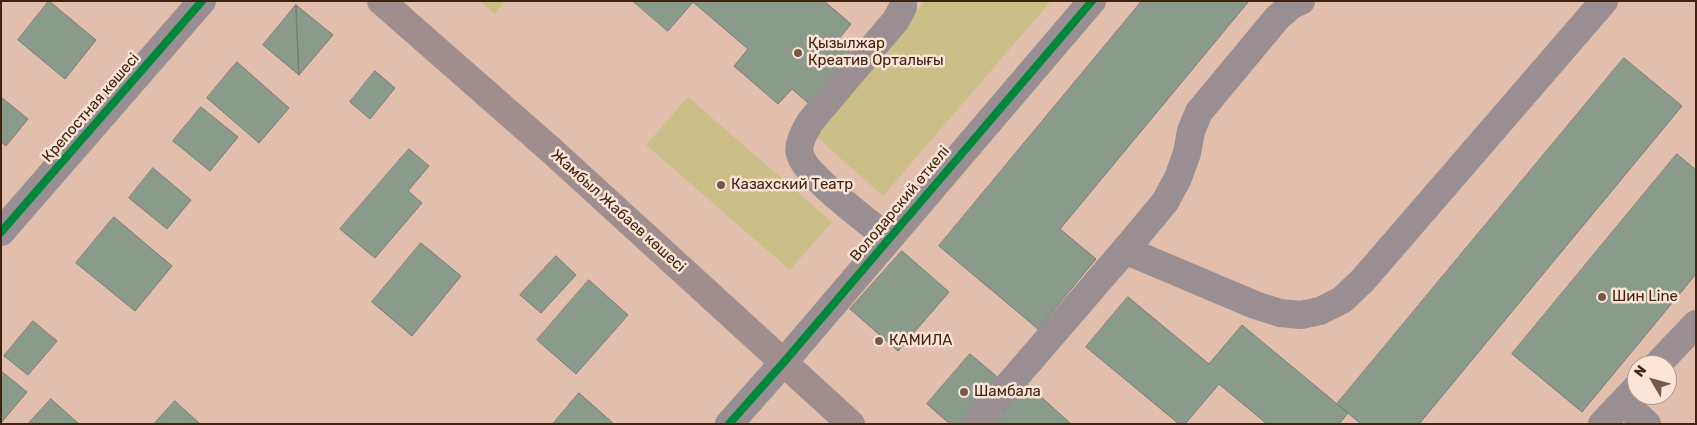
<!DOCTYPE html>
<html>
<head>
<meta charset="utf-8">
<style>
  body { margin:0 }
  #map { position:relative; width:1697px; height:425px; overflow:hidden; background:#e1bfac; font-family:Rubik,sans-serif }
  canvas { display:block }
  .frame { position:absolute; inset:0; border:2px solid #402210; pointer-events:none }
  .north { position:absolute; left:1627px; top:355px; width:50px; height:50px; box-sizing:border-box; background:#fce4d7; border:1px solid #b19687; border-radius:50%; rotate:307deg; font-size:14px; font-weight:700; line-height:20px; text-align:center; color:#402210 }
  .north::after { content:''; display:block; margin:auto; width:18px; height:22px; background:#785947; clip-path:polygon(50% 0,100% 100%,50% 72%,0 100%) }
</style>
</head>
<body>
<div id="map">
<canvas width="1697" height="425"></canvas>
<div class="frame"></div>
<div class="north">N</div>
</div>
<script>
const c = document.querySelector('canvas').getContext('2d');
c.lineJoin = 'round';
function fill(path, color) { c.fillStyle = color; c.fill(path, 'evenodd'); }
function strokePath(path, color, width, dash) { c.strokeStyle = color; c.lineWidth = width; c.lineCap = dash ? 'butt' : 'round'; c.setLineDash(dash || []); c.stroke(path); }
function write(font, color, halo, rows, align = 'center') {
  c.font = font + ' Rubik,sans-serif'; c.lineWidth = 5; c.setLineDash([]); c.textBaseline = 'middle'; c.strokeStyle = halo; c.fillStyle = color; for (const [text, x, y, turn = 0] of rows) {
    c.save(); c.translate(x, y); c.rotate((+turn || 0) * Math.PI / 180); c.textAlign = isNaN(turn) ? turn : align; if (halo) c.strokeText(text, 0, 0); c.fillText(text, 0, 0); c.restore();
  }
}
fill(new Path2D(`
  M 480,1 L 505,1 L 495,14 Z
  M 925,1 L 1051,1 L 883,196 L 811,132 Z
  M 688,97 L 832,222 L 790,270 L 646,145 Z`), '#ccbe87');
const building = new Path2D(`
  M 49,1 L 96,40 L 65,79 L 18,40 Z
  M 633,1 L 824,1 L 851,24 L 837,41 L 855,56 L 812,106 L 792,89 L 778,104 L 734,66 L 748,49 L 693,2 L 668,31 Z
  M 1142,1 L 1249,1 L 1060,229 L 1096,259 L 1038,329 L 939,246 Z
  M 296,5 L 299,75 L 263,45 Z
  M 296,5 L 333,35 L 299,75 Z
  M 1624,58 L 1682,106 L 1419,424 L 1361,424 L 1337,404 Z
  M 237,62 L 289,108 L 259,143 L 207,98 Z
  M 375,71 L 395,88 L 370,119 L 350,102 Z
  M 1,97 L 28,119 L 6,146 L 1,142 Z
  M 201,107 L 238,137 L 210,171 L 173,141 Z
  M 409,149 L 429,166 L 408,191 L 422,203 L 375,258 L 340,229 Z
  M 1677,154 L 1696,170 L 1696,274 L 1582,412 L 1512,354 Z
  M 153,168 L 191,200 L 167,229 L 129,198 Z
  M 114,217 L 172,266 L 135,311 L 76,263 Z
  M 421,243 L 461,276 L 412,336 L 372,302 Z
  M 902,251 L 949,292 L 898,351 L 850,309 Z
  M 556,256 L 576,275 L 541,313 L 520,295 Z
  M 589,280 L 628,315 L 576,374 L 537,340 Z
  M 1128,297 L 1209,364 L 1242,325 L 1348,413 L 1339,424 L 1267,424 L 1219,384 L 1185,424 L 1179,424 L 1086,347 Z
  M 33,321 L 57,341 L 28,375 L 4,356 Z
  M 970,354 L 1001,380 L 965,424 L 950,424 L 927,404 Z
  M 1,371 L 27,392 L 1,423 Z
  M 1028,385 L 1070,423 L 1069,424 L 994,424 Z
  M 579,393 L 614,424 L 553,424 Z
  M 51,399 L 79,424 L 28,424 Z
  M 175,401 L 200,424 L 154,424 Z`);
fill(building, '#8b9b8b');
strokePath(building, '#7a7c70', 1);
strokePath(new Path2D(`
  M 1,232 L 202,1
  M 889,239 C 869,222 805,176 800,154 C 797,144 805,131 810,122 L 896,20 L 903,7 L 903,1
  M 1125,250 L 1165,202 L 1178,178 L 1187,153 L 1191,131 L 1199,112 L 1277,18 L 1292,5 L 1301,1
  M 1657,365 L 1696,324
  M 1623,402 L 1647,424
  M 729,424 L 784,362 L 1092,1
  M 975,424 L 1125,250 L 1255,305 L 1280,313 L 1301,315 L 1320,311 L 1342,300 L 1363,280 L 1604,1
  M 1602,424 L 1637,387`), '#998e92', 28);
strokePath(new Path2D(`
  M 381,1 L 552,151 L 851,424`), '#a08d8d', 28);
strokePath(new Path2D(`
  M 1,232 L 202,1
  M 729,424 L 784,362 L 1092,1`), '#00873e', 8);
for (const [x, y, r, color] of [
  [798,53,5,"#785947"],
  [721,185,5,"#785947"],
  [1602,297,5,"#785947"],
  [879,341,5,"#785947"],
  [964,392,5,"#785947"]
]) { const dot = new Path2D(); dot.arc(x, y, r, 0, 2 * Math.PI); c.fillStyle = color; c.fill(dot); strokePath(dot, '#fce4d7', 2); }
write('15px', '#402210', '#fce4d7', [
  ["Қызылжар",808,44],
  ["Креатив Орталығы",808,61],
  ["Казахский Театр",731,185],
  ["Шин Line",1612,297],
  ["КАМИЛА",889,341],
  ["Шамбала",974,392]
], 'left');
write('15px', '#402210', '#fce4d7', [
  ["Крепостная көшесі",91,108,-49],
  ["Володарский өткелі",900,204,-50],
  ["Жамбыл Жабаев көшесі",618,211,42]
]);
</script>
</body>
</html>
